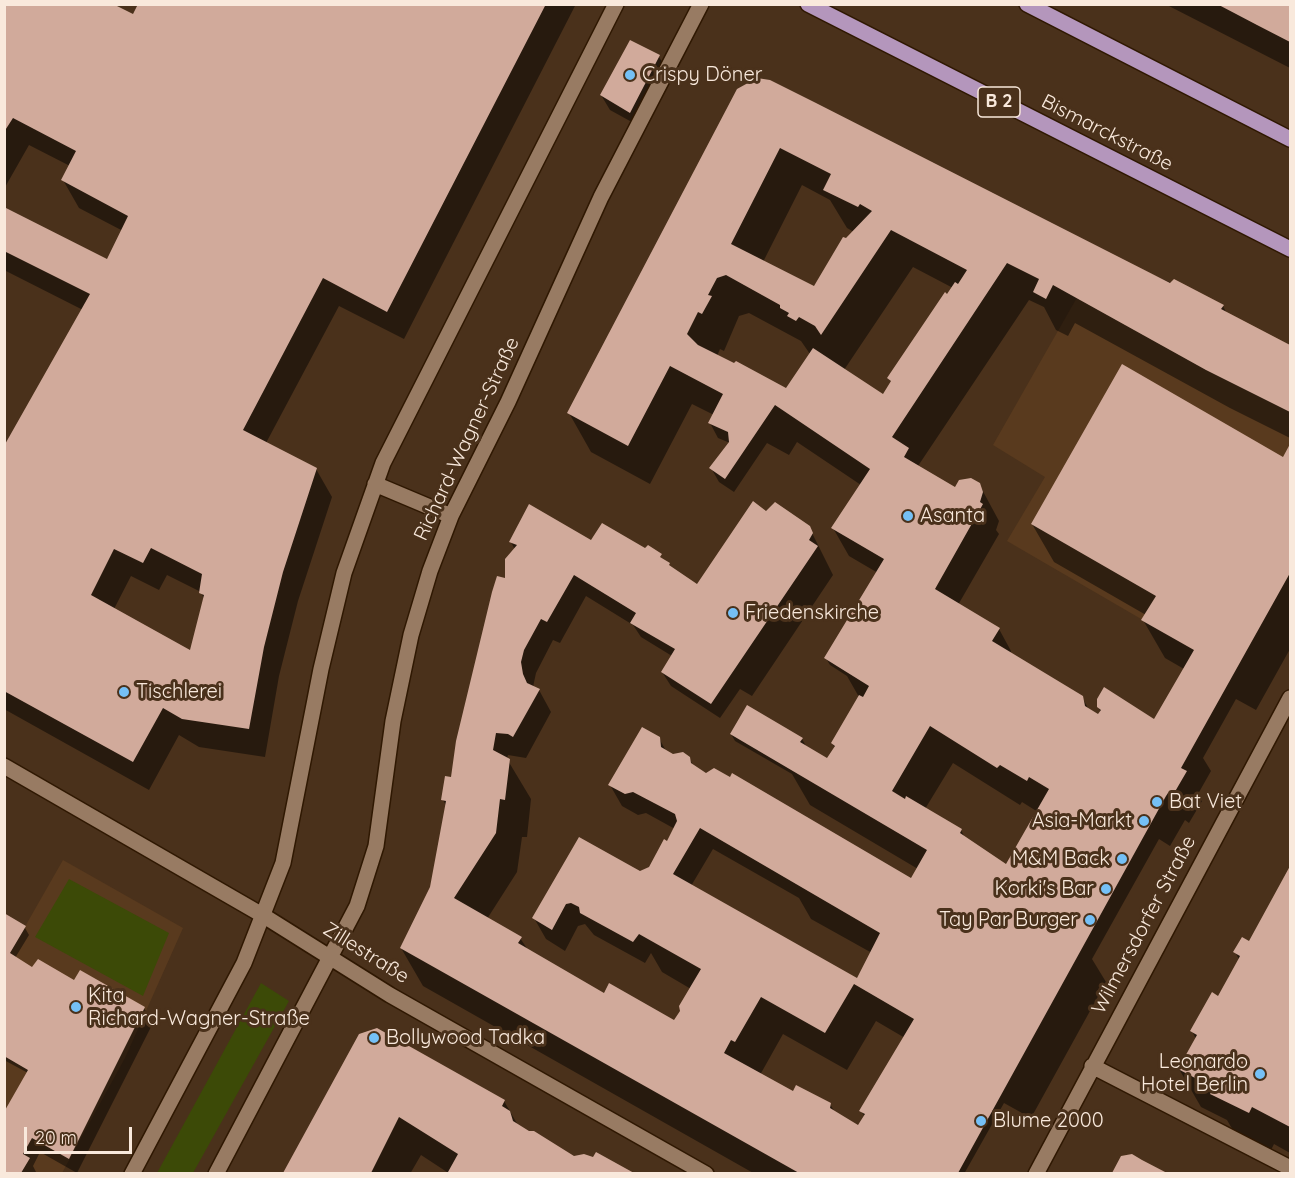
<!DOCTYPE html>
<html>
<head>
<meta charset="utf-8">
<style>
  body { margin:0 }
  #map { position:relative; width:1295px; height:1178px; overflow:hidden; background:#4a311b; font-family:Quicksand,sans-serif }
  canvas { display:block }
  .frame { position:absolute; inset:0; border:6px solid #f9e9dc; pointer-events:none }
  .scale { position:absolute; left:24px; top:1127px; width:108px; height:27px; box-sizing:border-box; border:3px solid #f9e9dc; border-top:0; padding-left:8px; font-size:18px; line-height:21px; white-space:nowrap; color:#f9e9dc; -webkit-text-stroke:4px #4a311b; paint-order:stroke }
</style>
</head>
<body>
<div id="map">
<canvas width="1295" height="1178"></canvas>
<div class="frame"></div>
<div class="scale">20 m</div>
</div>
<script>
const c = document.querySelector('canvas').getContext('2d');
c.lineJoin = 'round';
function fill(path, color) { c.fillStyle = color; c.fill(path, 'evenodd'); }
function strokePath(path, color, width, dash) { c.strokeStyle = color; c.lineWidth = width; c.lineCap = dash ? 'butt' : 'round'; c.setLineDash(dash || []); c.stroke(path); }
function write(font, color, halo, rows, align = 'center') {
  c.font = font + ' Quicksand,sans-serif'; c.lineWidth = 6; c.setLineDash([]); c.textBaseline = 'middle'; c.strokeStyle = halo; c.fillStyle = color; for (const [text, x, y, turn = 0] of rows) {
    c.save(); c.translate(x, y); c.rotate((+turn || 0) * Math.PI / 180); c.textAlign = isNaN(turn) ? turn : align; if (halo) c.strokeText(text, 0, 0); c.fillText(text, 0, 0); c.restore();
  }
}
fill(new Path2D(`
  M 1104,250 L 1170,283 L 1174,279 L 1224,305 L 1221,309 L 1290,345 L 1290,573 L 1234,673 L 1007,541 L 1045,477 L 993,445 Z
  M 63,860 L 183,928 L 125,1058 L 62,1173 L 5,1173 L 4,954 L 10,953 Z`), '#593a1e');
fill(new Path2D(`
  M 69,879 L 169,933 L 143,996 L 35,937 Z
  M 261,983 L 289,1001 L 193,1173 L 157,1173 Z`), '#3c4a07');
fill(new Path2D(`
  M 4,4 L 133,16 L 139,4 L 576,4 L 404,339 L 339,306 L 266,443 L 316,469 L 332,497 L 298,601 L 279,676 L 265,757 L 199,747 L 179,735 L 149,790 L 4,709 L 4,449 L 83,310 L 4,270 L 4,208 L 108,261 L 123,231 L 79,208 L 63,180 L 70,166 L 29,145 L 4,189 ZM 167,575 L 201,592 L 204,599 L 191,652 L 114,609 L 131,576 L 159,590 Z
  M 1165,4 L 1290,4 L 1290,68 Z
  M 659,57 L 668,71 L 639,126 L 610,110 L 601,95 Z
  M 738,90 L 1223,306 L 1227,314 L 1290,346 L 1290,438 L 1230,408 L 1075,323 L 1068,336 L 1056,330 L 1044,307 L 1029,300 L 918,466 L 955,489 L 979,484 L 999,521 L 996,530 L 999,534 L 958,605 L 999,629 L 1011,651 L 1010,654 L 1082,697 L 1089,710 L 1099,716 L 1101,712 L 1098,707 L 1104,689 L 1155,720 L 1184,669 L 1165,658 L 1143,620 L 1146,615 L 1054,562 L 1032,524 L 1284,459 L 1290,447 L 1290,649 L 1256,710 L 1236,699 L 1203,758 L 1211,771 L 1198,794 L 1202,801 L 1189,823 L 1185,820 L 1170,846 L 1159,839 L 1092,959 L 1106,982 L 1031,1118 L 1004,1103 L 964,1174 L 755,1174 L 423,986 L 401,948 L 432,887 L 447,807 L 443,800 L 452,779 L 515,550 L 511,542 L 592,542 L 646,550 L 648,547 L 672,569 L 698,586 L 766,512 L 809,527 L 833,575 L 752,696 L 740,689 L 720,718 L 671,686 L 662,672 L 672,656 L 641,637 L 633,625 L 586,596 L 560,643 L 553,640 L 536,673 L 533,687 L 539,690 L 551,712 L 526,758 L 508,755 L 507,759 L 531,799 L 527,837 L 522,837 L 517,872 L 487,919 L 520,938 L 528,950 L 604,995 L 675,1022 L 691,989 L 662,972 L 651,953 L 645,963 L 594,935 L 585,924 L 578,926 L 565,951 L 546,939 L 534,918 L 650,868 L 667,843 L 675,829 L 646,813 L 638,815 L 622,806 L 610,785 L 659,738 L 667,753 L 673,756 L 689,758 L 694,767 L 912,880 L 918,869 L 810,805 L 792,774 L 735,741 L 731,734 L 802,739 L 806,746 L 828,760 L 835,748 L 832,743 L 859,697 L 847,676 L 830,665 L 826,658 L 878,573 L 849,556 L 833,528 L 861,485 L 797,442 L 789,455 L 767,443 L 734,492 L 719,482 L 711,468 L 730,443 L 718,438 L 710,423 L 714,415 L 692,404 L 650,484 L 591,452 L 569,413 ZM 802,185 L 830,200 L 847,228 L 854,232 L 814,288 L 763,262 ZM 913,267 L 953,288 L 889,378 L 892,383 L 883,396 L 844,370 ZM 749,313 L 801,341 L 810,354 L 787,390 L 717,356 L 720,349 L 724,351 L 739,316 ZM 953,763 L 1020,805 L 1022,802 L 1038,812 L 1006,866 L 965,838 L 961,830 L 925,809 ZM 713,849 L 799,898 L 811,919 L 872,953 L 857,980 L 691,886 ZM 876,1021 L 905,1038 L 861,1111 L 865,1117 L 859,1127 L 836,1114 L 830,1104 L 793,1093 L 760,1075 L 783,1034 L 847,1070 Z
  M 1290,869 L 1290,1153 L 1274,1144 L 1271,1150 L 1234,1132 L 1227,1120 L 1201,1107 L 1179,1069 L 1196,1039 L 1192,1031 L 1219,998 L 1240,961 L 1235,952 L 1249,943 Z
  M 4,915 L 25,928 L 29,935 L 15,958 L 33,969 L 74,983 L 81,972 L 144,1008 L 153,1023 L 77,1173 L 40,1152 L 33,1166 L 37,1174 L 4,1174 L 4,1115 L 28,1073 L 4,1060 Z
  M 360,1035 L 504,1101 L 519,1127 L 574,1158 L 594,1159 L 596,1154 L 631,1174 L 450,1174 L 421,1155 L 410,1174 L 285,1174 Z
  M 1132,1156 L 1164,1174 L 1114,1174 L 1122,1157 Z`), '#0007');
fill(new Path2D(`
  M 4,4 L 113,4 L 133,14 L 138,4 L 546,4 L 387,312 L 323,278 L 243,430 L 317,468 L 283,572 L 264,647 L 249,729 L 182,719 L 163,708 L 133,762 L 4,691 L 4,446 L 90,294 L 4,251 L 4,207 L 107,259 L 128,216 L 61,180 L 76,151 L 13,118 L 4,132 ZM 151,548 L 202,574 L 199,593 L 204,595 L 190,650 L 91,595 L 114,549 L 143,563 Z
  M 1217,4 L 1290,4 L 1290,42 L 1257,25 Z
  M 630,40 L 660,55 L 630,113 L 600,95 Z
  M 757,78 L 770,80 L 816,103 L 1170,283 L 1174,279 L 1224,305 L 1221,309 L 1290,345 L 1290,412 L 1206,370 L 1053,285 L 1046,299 L 1033,292 L 1039,279 L 1007,263 L 892,437 L 909,448 L 904,457 L 955,487 L 959,480 L 971,478 L 980,483 L 983,492 L 980,502 L 983,504 L 935,589 L 1000,628 L 992,641 L 1083,696 L 1085,706 L 1098,714 L 1101,710 L 1097,707 L 1097,699 L 1104,687 L 1154,719 L 1194,650 L 1141,620 L 1156,596 L 1031,524 L 1122,364 L 1283,457 L 1290,444 L 1290,573 L 1181,768 L 1187,771 L 1173,795 L 1168,793 L 1166,796 L 958,1173 L 799,1173 L 400,948 L 430,887 L 446,801 L 441,800 L 445,776 L 451,777 L 456,741 L 492,592 L 497,576 L 505,578 L 505,559 L 517,545 L 509,542 L 529,504 L 591,540 L 602,523 L 645,548 L 648,545 L 662,554 L 660,557 L 670,563 L 669,565 L 697,584 L 753,501 L 766,511 L 775,502 L 810,526 L 813,533 L 809,540 L 818,546 L 711,704 L 661,672 L 675,649 L 630,623 L 636,613 L 574,575 L 547,622 L 541,619 L 524,650 L 521,662 L 523,674 L 527,683 L 540,689 L 513,737 L 508,734 L 496,733 L 493,750 L 510,759 L 505,800 L 500,799 L 496,833 L 454,898 L 522,937 L 518,943 L 604,993 L 609,983 L 674,1020 L 680,1011 L 679,1006 L 701,969 L 639,934 L 633,942 L 580,913 L 579,907 L 571,903 L 566,904 L 552,930 L 532,918 L 579,837 L 640,871 L 649,867 L 664,839 L 667,841 L 677,821 L 675,814 L 633,792 L 625,794 L 608,785 L 642,727 L 660,737 L 661,747 L 673,754 L 683,752 L 690,757 L 691,763 L 706,773 L 714,768 L 730,777 L 732,773 L 911,878 L 927,850 L 730,734 L 747,705 L 803,738 L 800,742 L 827,758 L 835,746 L 831,743 L 859,695 L 863,697 L 869,686 L 824,658 L 884,559 L 831,528 L 870,469 L 775,405 L 725,479 L 709,468 L 729,442 L 728,432 L 708,423 L 723,394 L 670,366 L 628,446 L 567,413 L 737,89 ZM 780,148 L 831,174 L 823,190 L 858,207 L 860,204 L 872,211 L 846,238 L 843,237 L 814,286 L 731,244 ZM 891,230 L 967,270 L 958,284 L 955,282 L 947,294 L 945,292 L 887,378 L 891,381 L 883,394 L 813,348 L 786,388 L 736,361 L 734,363 L 698,345 L 687,334 L 698,312 L 702,314 L 712,296 L 708,295 L 717,278 L 726,275 L 780,305 L 780,308 L 789,313 L 787,316 L 796,321 L 799,317 L 815,326 L 821,335 ZM 930,726 L 997,768 L 1000,765 L 1027,781 L 1029,777 L 1049,789 L 1006,864 L 960,833 L 962,829 L 906,796 L 905,799 L 892,791 ZM 700,828 L 880,933 L 857,978 L 673,874 ZM 854,984 L 914,1019 L 859,1111 L 865,1114 L 858,1125 L 830,1108 L 831,1103 L 796,1085 L 793,1091 L 724,1053 L 731,1040 L 735,1042 L 761,997 L 825,1033 Z
  M 1290,866 L 1290,1127 L 1252,1107 L 1249,1113 L 1210,1094 L 1214,1088 L 1178,1069 L 1197,1035 L 1190,1031 L 1212,992 L 1218,996 L 1239,958 L 1240,956 L 1233,952 L 1242,937 L 1249,941 Z
  M 4,913 L 26,926 L 10,953 L 32,967 L 38,959 L 74,980 L 80,970 L 145,1007 L 69,1159 L 32,1138 L 23,1154 L 30,1158 L 21,1173 L 4,1173 L 4,1112 L 28,1070 L 4,1056 Z
  M 377,1028 L 505,1100 L 502,1106 L 510,1111 L 513,1121 L 529,1131 L 534,1131 L 574,1156 L 584,1154 L 593,1157 L 596,1152 L 634,1173 L 450,1173 L 448,1172 L 458,1154 L 399,1117 L 371,1173 L 283,1173 L 359,1034 Z
  M 1132,1154 L 1142,1160 L 1167,1173 L 1112,1173 L 1121,1156 Z`), '#d1aa9b');
const minor = new Path2D(`
  M 375,484 L 451,516
  M 4,766 L 264,916 L 390,995 L 706,1174
  M 1092,1066 L 1290,1168
  M 132,1174 L 244,963 L 283,863 L 321,669 L 344,573 L 383,463 L 616,4
  M 216,1174 L 357,906 L 376,846 L 393,721 L 411,635 L 430,571 L 451,516 L 508,402 L 601,197 L 701,4
  M 1036,1174 L 1290,698`);
const major = new Path2D(`
  M 808,4 L 1290,249
  M 1027,4 L 1290,139`);
strokePath(minor, '#2f1802', 18);
strokePath(major, '#2f1802', 18);
strokePath(minor, '#987b63', 15);
strokePath(major, '#b496bc', 15);
for (const [x, y, r, color] of [
  [630,75,6,"#75c0f6"],
  [908,516,6,"#75c0f6"],
  [733,613,6,"#75c0f6"],
  [124,692,6,"#75c0f6"],
  [1157,802,6,"#75c0f6"],
  [1144,821,6,"#75c0f6"],
  [1122,859,6,"#75c0f6"],
  [1106,889,6,"#75c0f6"],
  [1090,920,6,"#75c0f6"],
  [76,1007,6,"#75c0f6"],
  [374,1038,6,"#75c0f6"],
  [1260,1074,6,"#75c0f6"],
  [981,1121,6,"#75c0f6"]
]) { const dot = new Path2D(); dot.arc(x, y, r, 0, 2 * Math.PI); c.fillStyle = color; c.fill(dot); strokePath(dot, '#4a311b', 2); }
for (const [x, y, w] of [
  [999,102,42]
]) { const box = new Path2D(); box.roundRect(x - w / 2, y - 15, w, 30, 4.5); c.fillStyle = '#4a311b'; c.fill(box); strokePath(box, '#f9e9dc', 1.5); }
write('bold 18px', '#f9e9dc', null, [
  ["B 2",999,102]
]);
write('20px', '#f9e9dc', '#4a311b', [
  ["Crispy Döner",642,75],
  ["Asanta",920,516],
  ["Friedenskirche",745,613],
  ["Tischlerei",136,692],
  ["Bat Viet",1169,802],
  ["Asia-Markt",1132,821,"right"],
  ["M&M Back",1110,859,"right"],
  ["Korki's Bar",1094,889,"right"],
  ["Tay Par Burger",1078,920,"right"],
  ["Kita",88,996],
  ["Richard-Wagner-Straße",88,1019],
  ["Bollywood Tadka",386,1038],
  ["Leonardo",1248,1062,"right"],
  ["Hotel Berlin",1248,1085,"right"],
  ["Blume 2000",993,1121]
], 'left');
write('20px', '#f9e9dc', '#4a311b', [
  ["Bismarckstraße",1107,133,27],
  ["Richard-Wagner-Straße",467,439,-65],
  ["Wilmersdorfer Straße",1144,925,-62],
  ["Zillestraße",366,953,32]
]);
</script>
</body>
</html>
